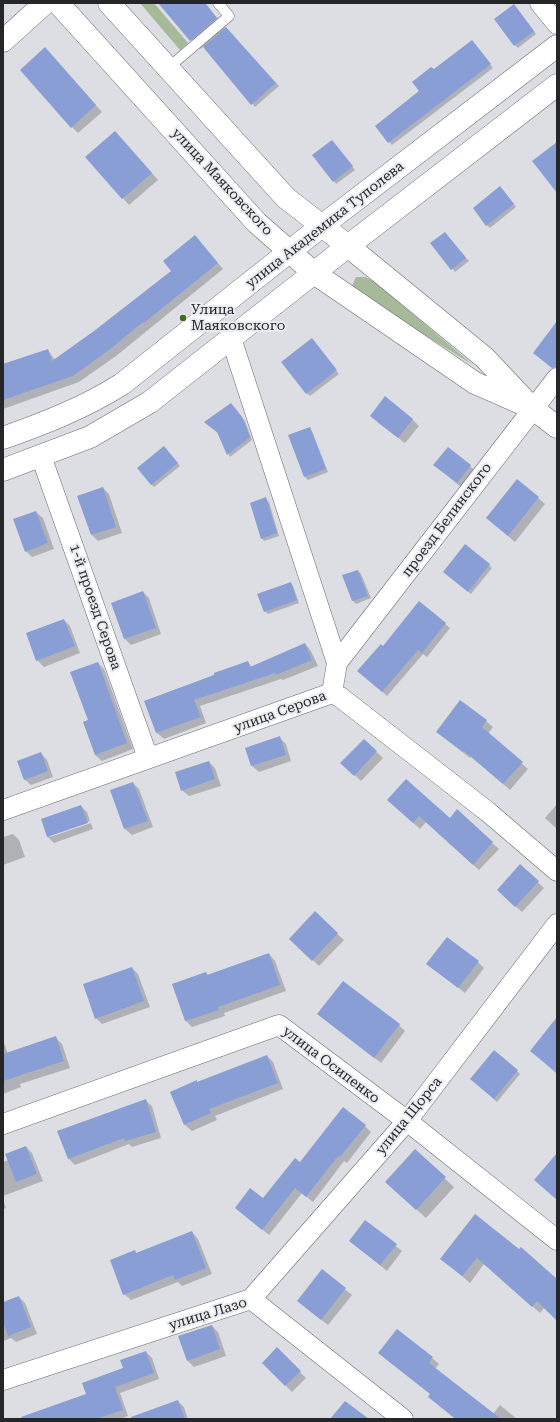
<!DOCTYPE html>
<html>
<head>
<meta charset="utf-8">
<style>
  body { margin:0 }
  #map { position:relative; width:560px; height:1422px; overflow:hidden; background:#dcdee4; font-family:"Roboto Serif",serif }
  canvas { display:block }
  .frame { position:absolute; inset:0; border:4px solid #252628; pointer-events:none }
</style>
</head>
<body>
<div id="map">
<canvas width="560" height="1422"></canvas>
<div class="frame"></div>
</div>
<script>
const c = document.querySelector('canvas').getContext('2d');
c.lineJoin = 'round';
function fill(path, color) { c.fillStyle = color; c.fill(path, 'evenodd'); }
function strokePath(path, color, width, dash) { c.strokeStyle = color; c.lineWidth = width; c.lineCap = dash ? 'butt' : 'round'; c.setLineDash(dash || []); c.stroke(path); }
function write(font, color, halo, rows, align = 'center') {
  c.font = font + ' "Roboto Serif",serif'; c.lineWidth = 4; c.setLineDash([]); c.textBaseline = 'middle'; c.strokeStyle = halo; c.fillStyle = color; for (const [text, x, y, turn = 0] of rows) {
    c.save(); c.translate(x, y); c.rotate((+turn || 0) * Math.PI / 180); c.textAlign = isNaN(turn) ? turn : align; if (halo) c.strokeText(text, 0, 0); c.fillText(text, 0, 0); c.restore();
  }
}
fill(new Path2D(`
  M 140,3 L 154,3 L 188,43 L 180,50 Z
  M 356,277 L 365,277 L 375,282 L 473,365 L 356,292 L 352,286 Z`), '#a6b999');
fill(new Path2D(`
  M 159,3 L 205,3 L 225,28 L 279,86 L 255,107 L 204,46 L 200,49 Z
  M 516,8 L 536,34 L 518,48 L 515,45 Z
  M 475,44 L 493,68 L 392,145 L 376,126 L 420,91 L 434,70 Z
  M 51,55 L 102,112 L 78,133 L 72,127 Z
  M 121,138 L 158,180 L 129,205 L 86,157 Z
  M 335,144 L 355,170 L 336,184 L 334,181 Z
  M 503,190 L 516,207 L 490,228 L 487,225 Z
  M 445,233 L 469,261 L 455,272 L 432,243 Z
  M 195,236 L 223,269 L 116,356 L 79,382 L 3,409 L 3,364 L 48,350 L 55,360 L 95,332 L 173,271 Z
  M 314,342 L 339,374 L 310,396 L 307,393 Z
  M 234,407 L 245,421 L 252,440 L 230,457 L 218,433 L 205,423 Z
  M 412,419 L 419,426 L 405,443 L 377,422 Z
  M 309,428 L 312,431 L 328,472 L 308,480 L 305,477 L 289,436 Z
  M 164,447 L 180,466 L 154,487 L 151,484 Z
  M 448,448 L 477,472 L 463,489 L 435,465 Z
  M 518,481 L 545,504 L 515,542 L 487,518 Z
  M 103,488 L 109,494 L 122,533 L 98,541 L 92,535 Z
  M 266,499 L 269,502 L 279,536 L 264,541 L 262,538 Z
  M 36,512 L 43,518 L 54,549 L 32,557 L 26,551 Z
  M 489,565 L 492,568 L 471,594 L 447,574 Z
  M 358,571 L 361,574 L 371,598 L 356,604 L 353,601 L 344,576 Z
  M 291,583 L 293,586 L 299,603 L 268,614 L 265,611 Z
  M 143,592 L 149,598 L 161,634 L 131,645 L 124,638 Z
  M 419,602 L 450,628 L 427,657 L 423,654 L 387,696 L 363,675 Z
  M 64,620 L 70,626 L 80,653 L 44,667 L 37,660 Z
  M 305,644 L 311,651 L 318,666 L 283,680 L 281,679 L 200,706 L 206,723 L 164,739 L 157,733 L 146,702 L 248,662 L 252,667 Z
  M 98,663 L 104,669 L 133,749 L 102,761 L 95,755 L 90,720 Z
  M 460,701 L 486,721 L 493,727 L 488,734 L 528,769 L 510,790 L 471,756 L 470,758 L 437,732 Z
  M 279,737 L 286,744 L 291,761 L 259,772 L 252,766 L 246,748 Z
  M 364,740 L 383,758 L 361,781 L 342,763 Z
  M 41,753 L 47,760 L 53,777 L 31,785 L 24,779 Z
  M 209,762 L 215,768 L 221,786 L 189,796 L 182,790 Z
  M 133,783 L 139,789 L 153,827 L 132,835 L 125,829 L 111,790 Z
  M 388,800 L 450,819 L 492,843 L 499,849 L 479,870 L 426,822 L 420,829 Z
  M 557,804 L 557,829 L 545,818 Z
  M 81,806 L 87,812 L 90,821 L 50,835 L 50,837 L 91,823 L 93,829 L 54,843 L 48,837 L 42,819 Z
  M 13,834 L 19,840 L 25,857 L 3,865 L 3,837 Z
  M 520,866 L 544,888 L 522,912 L 504,896 Z
  M 315,913 L 344,940 L 319,966 L 291,939 Z
  M 269,954 L 275,961 L 286,991 L 224,1013 L 225,1016 L 192,1027 L 186,1021 L 173,984 L 206,973 L 209,976 Z
  M 478,962 L 484,968 L 465,993 L 428,964 Z
  M 132,968 L 138,974 L 150,1007 L 102,1024 L 96,1018 Z
  M 318,1014 L 399,1025 L 405,1031 L 381,1063 Z
  M 557,1018 L 557,1074 L 531,1051 Z
  M 56,1038 L 62,1044 L 70,1068 L 20,1084 L 21,1087 L 3,1094 L 3,1040 L 8,1054 Z
  M 267,1056 L 273,1062 L 283,1089 L 215,1116 L 217,1120 L 192,1131 L 185,1125 L 171,1093 Z
  M 517,1071 L 520,1074 L 497,1102 L 471,1079 Z
  M 145,1100 L 152,1106 L 161,1138 L 132,1147 L 129,1144 L 75,1165 L 69,1159 L 59,1131 Z
  M 365,1126 L 371,1132 L 347,1163 L 344,1161 L 313,1202 L 302,1193 L 269,1235 L 236,1208 L 264,1199 L 300,1164 Z
  M 26,1147 L 32,1153 L 43,1181 L 3,1196 L 3,1162 L 9,1160 Z
  M 415,1151 L 454,1187 L 426,1218 L 396,1191 Z
  M 3,1199 L 6,1208 L 3,1209 Z
  M 475,1216 L 557,1280 L 557,1320 L 544,1308 L 540,1313 L 484,1264 L 470,1283 L 441,1258 Z
  M 365,1221 L 402,1251 L 387,1271 L 350,1241 Z
  M 192,1232 L 198,1239 L 212,1274 L 182,1286 L 178,1282 L 131,1300 L 124,1294 L 135,1251 L 137,1254 Z
  M 322,1271 L 352,1295 L 328,1325 L 305,1307 Z
  M 19,1297 L 25,1303 L 37,1334 L 16,1342 L 11,1338 L 3,1341 L 3,1303 Z
  M 212,1326 L 218,1332 L 226,1356 L 194,1367 L 188,1361 Z
  M 277,1349 L 306,1378 L 292,1392 L 263,1363 Z
  M 146,1352 L 152,1358 L 159,1379 L 120,1393 L 128,1416 L 120,1419 L 38,1419 L 87,1395 Z
  M 432,1358 L 439,1364 L 435,1369 L 493,1414 L 500,1405 L 517,1419 L 455,1419 L 429,1397 L 431,1394 L 386,1359 Z
  M 178,1401 L 184,1407 L 188,1419 L 161,1419 Z`), '#0003');
fill(new Path2D(`
  M 158,3 L 205,3 L 217,18 L 190,41 Z
  M 514,4 L 534,31 L 514,46 L 494,19 Z
  M 226,27 L 276,83 L 251,105 L 203,47 Z
  M 472,40 L 491,64 L 388,143 L 375,126 L 419,91 L 412,82 L 431,67 L 434,69 Z
  M 45,47 L 96,105 L 71,128 L 20,70 Z
  M 115,131 L 152,173 L 122,199 L 85,157 Z
  M 332,140 L 353,166 L 333,182 L 312,155 Z
  M 557,142 L 557,193 L 532,161 Z
  M 500,186 L 514,204 L 486,226 L 473,208 Z
  M 445,232 L 466,258 L 451,270 L 430,243 Z
  M 195,235 L 218,263 L 144,323 L 143,322 L 109,350 L 73,376 L 3,400 L 3,364 L 48,349 L 52,361 L 94,331 L 171,271 L 163,261 Z
  M 557,321 L 557,367 L 552,368 L 533,353 Z
  M 312,338 L 337,370 L 306,394 L 281,362 Z
  M 385,396 L 413,419 L 398,438 L 370,416 Z
  M 231,403 L 242,417 L 250,437 L 227,455 L 217,432 L 204,422 Z
  M 310,427 L 326,469 L 304,477 L 288,435 Z
  M 164,446 L 178,463 L 151,485 L 137,468 Z
  M 448,447 L 471,465 L 457,483 L 433,465 Z
  M 517,479 L 539,497 L 508,536 L 486,518 Z
  M 103,487 L 116,527 L 91,535 L 77,496 Z
  M 266,497 L 277,533 L 261,539 L 250,503 Z
  M 36,511 L 48,543 L 25,552 L 13,519 Z
  M 465,544 L 490,564 L 468,592 L 443,572 Z
  M 358,570 L 368,596 L 352,601 L 342,575 Z
  M 291,582 L 297,600 L 264,612 L 257,594 Z
  M 143,591 L 156,628 L 124,639 L 111,603 Z
  M 419,601 L 446,623 L 422,653 L 418,650 L 382,692 L 357,671 L 381,644 L 383,646 Z
  M 64,619 L 75,646 L 36,661 L 26,633 Z
  M 305,643 L 312,660 L 276,675 L 275,673 L 194,700 L 201,717 L 156,733 L 144,701 L 214,675 L 214,673 L 248,661 L 250,667 Z
  M 98,662 L 127,743 L 95,755 L 83,722 L 88,720 L 70,672 Z
  M 460,700 L 487,720 L 482,727 L 523,762 L 503,784 L 464,751 L 463,752 L 436,732 Z
  M 280,736 L 286,755 L 251,766 L 245,748 Z
  M 364,739 L 377,751 L 354,776 L 340,763 Z
  M 41,752 L 48,771 L 24,780 L 17,761 Z
  M 209,761 L 215,779 L 181,791 L 175,772 Z
  M 406,779 L 450,818 L 457,809 L 493,842 L 473,865 L 419,816 L 413,823 L 387,800 Z
  M 133,782 L 148,821 L 124,829 L 110,790 Z
  M 81,805 L 88,823 L 47,837 L 41,819 Z
  M 520,864 L 539,881 L 515,907 L 497,890 Z
  M 315,911 L 338,933 L 312,961 L 289,939 Z
  M 447,937 L 479,961 L 458,988 L 426,964 Z
  M 269,953 L 280,985 L 218,1007 L 219,1010 L 185,1021 L 172,984 L 206,972 L 207,975 Z
  M 132,967 L 144,1001 L 95,1019 L 83,984 Z
  M 343,981 L 400,1024 L 374,1058 L 317,1014 Z
  M 557,1017 L 557,1073 L 530,1051 Z
  M 56,1036 L 64,1061 L 3,1081 L 3,1054 Z
  M 494,1050 L 518,1070 L 494,1099 L 470,1079 Z
  M 267,1055 L 278,1083 L 209,1109 L 211,1113 L 184,1125 L 170,1092 L 197,1080 L 197,1082 Z
  M 146,1099 L 156,1132 L 125,1141 L 124,1138 L 68,1159 L 57,1131 Z
  M 343,1107 L 366,1125 L 340,1157 L 338,1156 L 306,1197 L 295,1188 L 262,1230 L 235,1208 L 250,1188 L 263,1198 L 295,1158 L 300,1162 Z
  M 26,1146 L 37,1174 L 16,1182 L 5,1154 Z
  M 415,1149 L 446,1177 L 416,1210 L 385,1182 Z
  M 557,1153 L 557,1200 L 534,1180 Z
  M 475,1214 L 519,1249 L 521,1247 L 557,1279 L 557,1321 L 537,1301 L 532,1307 L 477,1258 L 462,1276 L 440,1259 Z
  M 365,1220 L 397,1244 L 380,1265 L 349,1241 Z
  M 192,1231 L 206,1268 L 175,1280 L 173,1275 L 123,1295 L 110,1260 L 135,1250 L 136,1253 Z
  M 322,1269 L 346,1288 L 321,1320 L 297,1301 Z
  M 19,1296 L 31,1327 L 8,1336 L 3,1322 L 3,1302 Z
  M 212,1325 L 220,1349 L 187,1361 L 178,1336 Z
  M 397,1329 L 433,1357 L 429,1363 L 501,1419 L 456,1419 L 428,1397 L 430,1394 L 378,1353 Z
  M 277,1347 L 301,1371 L 285,1386 L 262,1363 Z
  M 146,1351 L 154,1373 L 115,1387 L 123,1410 L 96,1419 L 22,1419 L 21,1417 L 86,1394 L 82,1383 L 123,1368 L 120,1360 Z
  M 178,1400 L 185,1419 L 131,1419 L 131,1417 Z
  M 345,1401 L 369,1419 L 330,1419 Z`), '#889ed4');
const lane = new Path2D(`
  M 168,68 L 229,16 L 218,3`);
const street = new Path2D(`
  M 540,3 L 557,24
  M 231,338 L 337,663
  M 41,456 L 148,758
  M 332,693 L 337,663 L 557,378
  M 3,810 L 332,693 L 340,697 L 488,812 L 557,871
  M 3,1124 L 279,1025 L 407,1121 L 557,1240
  M 251,1299 L 407,1121 L 557,924
  M 3,1380 L 251,1299 L 403,1419`);
const secondary = new Path2D(`
  M 3,41 L 45,3`);
const primary = new Path2D(`
  M 58,3 L 257,223 L 314,273 L 475,383 L 532,408
  M 109,3 L 286,198 L 348,246 L 485,358 L 532,408 L 557,427
  M 3,438 C 45,423 84,408 122,384 L 323,225 L 557,46
  M 3,470 L 90,437 L 150,402 L 348,246 L 557,85`);
strokePath(lane, '#696b70', 11);
strokePath(street, '#696b70', 21);
strokePath(secondary, '#696b70', 23);
strokePath(primary, '#696b70', 23);
strokePath(lane, '#fff', 10);
strokePath(street, '#fff', 20);
strokePath(secondary, '#fff', 22);
strokePath(primary, '#fff', 22);
for (const [x, y, r, color] of [
  [183,318,4,"#436923"]
]) { const dot = new Path2D(); dot.arc(x, y, r, 0, 2 * Math.PI); c.fillStyle = color; c.fill(dot); strokePath(dot, '#e9ebf1', 1.5); }
write('14px', '#252628', '#e9ebf1', [
  ["улица Маяковского",222,182,47],
  ["улица Академика Туполева",325,225,-38],
  ["проезд Белинского",447,520,-53],
  ["1-й проезд Серова",95,607,71],
  ["улица Серова",280,712,-20],
  ["улица Осипенко",331,1065,37],
  ["улица Щорса",409,1116,-51],
  ["улица Лазо",208,1314,-17]
]);
write('14px', '#252628', '#e9ebf1', [
  ["Улица",191,310],
  ["Маяковского",191,326]
], 'left');
</script>
</body>
</html>
